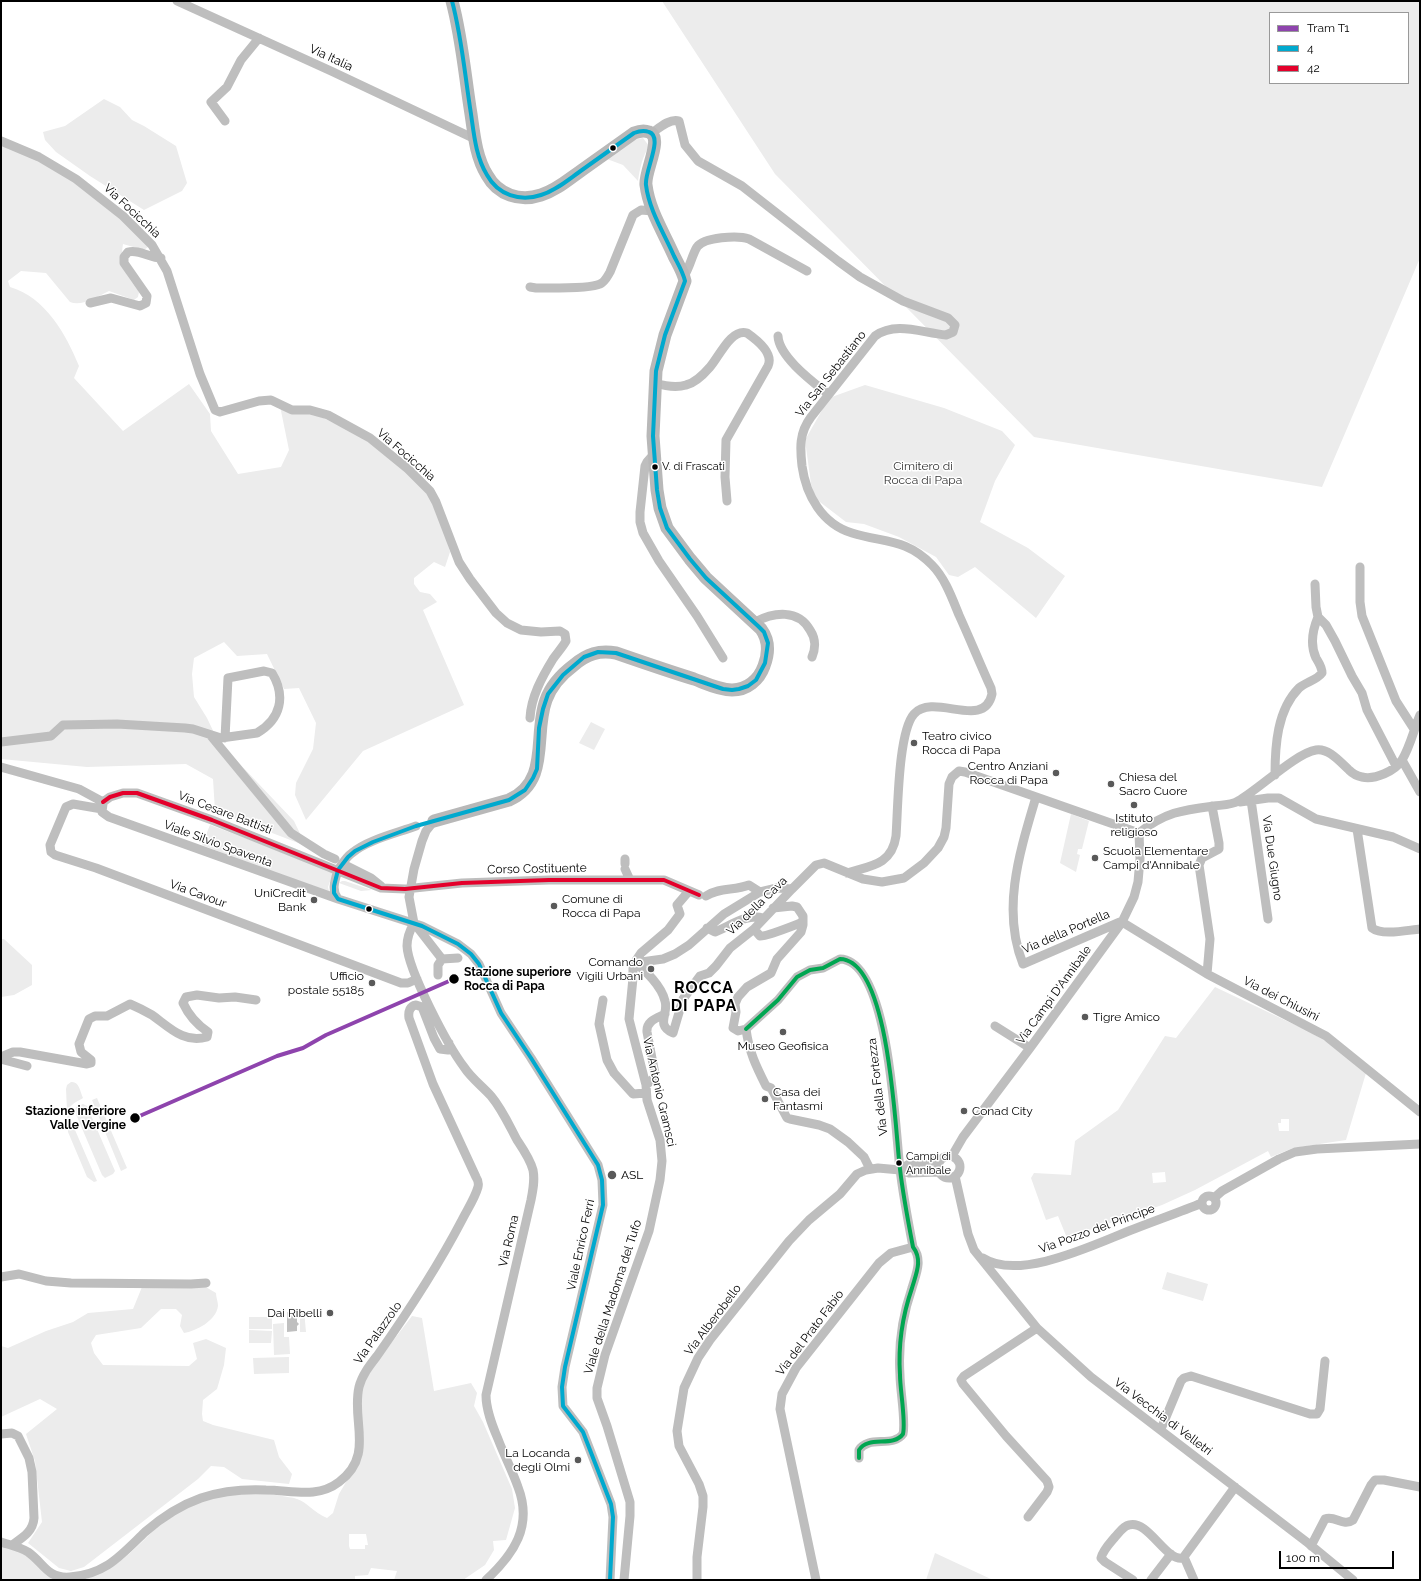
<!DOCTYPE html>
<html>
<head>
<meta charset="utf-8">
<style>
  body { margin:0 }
  #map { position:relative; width:1421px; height:1581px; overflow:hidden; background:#fff; font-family:Raleway,sans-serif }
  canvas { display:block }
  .frame { position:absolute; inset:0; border:2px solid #000; pointer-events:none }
  .legend { position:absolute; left:1269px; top:12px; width:140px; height:72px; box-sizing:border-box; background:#fff; border:1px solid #999; margin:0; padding:5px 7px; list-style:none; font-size:12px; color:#000 }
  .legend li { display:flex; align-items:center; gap:8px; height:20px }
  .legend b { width:20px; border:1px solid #999 }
  .scale { position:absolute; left:1279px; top:1551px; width:115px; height:18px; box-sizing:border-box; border:2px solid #000; border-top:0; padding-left:5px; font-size:12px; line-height:14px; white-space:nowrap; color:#000; -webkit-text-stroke:3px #fff; paint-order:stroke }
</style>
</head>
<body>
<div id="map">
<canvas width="1421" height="1581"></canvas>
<div class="frame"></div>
<ul class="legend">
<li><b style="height:5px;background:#8e44ad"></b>Tram T1</li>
<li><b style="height:5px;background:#00a9ce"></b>4</li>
<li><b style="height:5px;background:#e4002b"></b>42</li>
</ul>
<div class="scale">100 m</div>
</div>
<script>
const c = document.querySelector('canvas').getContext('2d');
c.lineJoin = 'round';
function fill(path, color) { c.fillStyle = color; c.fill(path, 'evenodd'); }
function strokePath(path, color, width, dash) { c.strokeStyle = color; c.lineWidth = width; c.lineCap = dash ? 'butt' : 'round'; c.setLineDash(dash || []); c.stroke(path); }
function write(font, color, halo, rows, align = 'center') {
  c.font = font + ' Raleway,sans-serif'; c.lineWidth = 3; c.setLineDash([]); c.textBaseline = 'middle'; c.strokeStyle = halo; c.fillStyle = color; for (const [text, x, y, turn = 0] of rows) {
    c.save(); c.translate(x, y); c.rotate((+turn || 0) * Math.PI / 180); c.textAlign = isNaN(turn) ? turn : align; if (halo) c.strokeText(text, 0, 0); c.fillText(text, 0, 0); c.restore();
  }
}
fill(new Path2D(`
  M 662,1 L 1420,1 L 1420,258 L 1322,487 L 1034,437 L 775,174 ZM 1270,13 L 1408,13 L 1408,83 L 1270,83 Z
  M 104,99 L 120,107 L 132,120 L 144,126 L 176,146 L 187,183 L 182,191 L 144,210 L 90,176 L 56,152 L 45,140 L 43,132 L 65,126 Z
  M 643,138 L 649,146 C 642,158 640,168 638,181 L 623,165 L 607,159 L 634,140 Z
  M 1,145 L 41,161 L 83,188 L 131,227 L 148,247 L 144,250 L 123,244 C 119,268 126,273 139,292 L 138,297 L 134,300 L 109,291 C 98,296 82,307 70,302 L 46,273 L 21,271 L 8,281 L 10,287 C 45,297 66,334 79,366 L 74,378 L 123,431 L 189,384 L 210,414 L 211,431 L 238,474 L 281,467 L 289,450 L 280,406 L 313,413 L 342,427 L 374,444 L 416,479 L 437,508 L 450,552 L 445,567 L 434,562 L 414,578 L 414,584 L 420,592 L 430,594 L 437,602 L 423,610 L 464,705 L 363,751 L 306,820 L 295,795 L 296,783 L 313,749 L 316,723 L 299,688 L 284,689 L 267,654 L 237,656 L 224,642 L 194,658 L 192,674 L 194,697 L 207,718 L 218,741 L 294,821 L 306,846 L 215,811 L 213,779 L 186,764 L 87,767 L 1,759 Z
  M 865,385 L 944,408 L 1002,431 L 1015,445 L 995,481 L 980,522 L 1028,548 L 1065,576 L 1036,618 L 975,567 L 958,577 L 949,575 L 936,557 L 899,537 L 864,524 L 846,522 L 816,499 L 811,484 L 805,440 L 829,398 Z
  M 591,722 L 605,729 L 594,750 L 579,743 Z
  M 1071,814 L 1089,821 L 1082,849 L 1078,849 L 1077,854 L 1080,855 L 1076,872 L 1060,863 Z
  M 210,825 L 331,870 L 333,873 L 328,887 L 329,891 L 312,888 L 202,845 Z
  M 342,881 L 345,881 L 372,890 L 361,891 L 339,883 Z
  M 1,939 L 4,939 L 32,965 L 32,985 L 14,995 L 1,997 Z
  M 1215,987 L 1308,1031 L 1327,1042 L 1366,1073 L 1346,1140 L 1293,1148 L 1271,1157 L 1268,1151 L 1195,1190 L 1162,1205 L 1067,1238 L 1058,1216 L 1046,1220 L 1031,1178 L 1034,1173 L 1071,1175 L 1075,1141 L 1118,1110 L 1165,1036 L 1176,1038 ZM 1281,1119 L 1289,1119 L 1289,1131 L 1279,1131 L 1278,1123 L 1281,1123 ZM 1165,1172 L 1166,1182 L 1153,1183 L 1152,1173 Z
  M 71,1082 C 79,1081 80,1091 83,1098 C 75,1103 68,1104 69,1116 L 97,1181 L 94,1182 L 87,1177 L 68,1132 L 66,1089 L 67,1085 Z
  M 97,1098 L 127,1168 L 121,1171 L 92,1100 Z
  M 83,1104 L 87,1106 L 115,1171 L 113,1174 L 105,1178 L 102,1175 L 75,1112 L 76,1107 Z
  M 1167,1272 L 1208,1284 L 1203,1301 L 1162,1289 Z
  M 204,1286 L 216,1293 C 216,1297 218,1302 218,1306 C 216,1321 196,1331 184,1333 L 180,1326 L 182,1315 L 176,1309 L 161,1309 L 141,1328 L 96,1335 L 91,1343 L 94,1353 L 103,1365 L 189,1366 L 197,1359 L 193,1343 L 206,1339 L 226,1348 L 224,1365 L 217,1389 L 203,1400 L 202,1414 L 203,1421 L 213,1425 L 274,1440 L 279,1457 L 292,1474 L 289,1484 L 242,1479 L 224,1467 L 211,1466 L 198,1479 L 84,1567 L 71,1571 L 59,1568 L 28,1543 L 42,1522 L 35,1461 L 26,1434 L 57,1409 L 40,1399 L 1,1417 L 1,1346 L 8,1348 L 46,1331 L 73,1322 L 88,1313 L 133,1309 L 142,1287 Z
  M 300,1310 L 304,1310 L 306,1332 L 300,1332 Z
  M 412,1316 L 422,1318 L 434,1391 L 471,1383 L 477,1393 L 474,1406 L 483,1422 L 512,1489 L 515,1508 L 506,1540 L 493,1541 L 494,1550 L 485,1565 L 463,1580 L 394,1580 L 397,1571 L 371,1568 L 368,1575 L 355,1576 L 355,1580 L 83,1580 C 95,1576 106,1571 116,1564 C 134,1552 149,1533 166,1520 C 197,1495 243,1489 282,1496 C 286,1497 292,1497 297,1499 C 307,1502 314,1513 327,1518 L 333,1513 L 339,1494 L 363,1453 L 361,1389 L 369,1372 ZM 349,1534 L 366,1534 L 368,1545 L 365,1545 L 365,1549 L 350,1549 L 349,1546 Z
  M 249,1317 L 272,1317 L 272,1329 L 249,1329 Z
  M 284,1323 L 284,1337 L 289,1337 L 290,1354 L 274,1355 L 273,1324 Z
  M 249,1330 L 272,1331 L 271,1343 L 249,1343 Z
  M 289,1357 L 289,1373 L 254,1374 L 253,1358 Z
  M 1,1546 C 11,1549 22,1552 31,1558 C 42,1566 44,1576 59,1580 L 1,1580 Z
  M 935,1553 L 993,1580 L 926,1580 Z`), '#ececec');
fill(new Path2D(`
  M 287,1312 L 297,1313 L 297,1322 L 299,1324 L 297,1326 L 297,1331 L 287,1332 Z`), '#bfbfbf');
strokePath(new Path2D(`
  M 177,1 L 331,71 L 475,139
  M 225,121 L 211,102 L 227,87 L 241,60 L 259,38
  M 652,133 C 659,128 670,118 679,121 L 685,145 L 698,161 L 742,186 L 838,261 L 860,277 L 903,301 L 948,318 L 955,325 L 953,332 L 946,335 C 922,333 896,321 875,336 L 811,417 C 799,433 800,448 802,466 C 806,495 822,524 852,533 C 884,543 906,538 932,565 C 945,578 952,598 959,615 C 970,639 980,664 991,688 L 992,694 C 984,731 934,692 914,714 C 898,732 898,810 896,836 C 892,865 870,866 847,873
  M 1,141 L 39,157 L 76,179 L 123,216 L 152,245 L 167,271 L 200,374 L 215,410 L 220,412 L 259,401 L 271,400 L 292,410 L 310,410 L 328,415 L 370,438 L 408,469 L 430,491 L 436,502 L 459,562 L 470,579 L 496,613 L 507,623 L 521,630 L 541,632 L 560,631 L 565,634 L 566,641 C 562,648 557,653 553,659 C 542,677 531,697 530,718
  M 684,276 C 690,267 692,255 697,247 C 704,237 738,235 749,239 L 807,271
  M 530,287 L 536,288 C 549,288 590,289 600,284 C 605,282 607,277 610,272 L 633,215 L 641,210 L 653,211
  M 90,303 L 111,298 L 140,306 L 146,303 L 147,296 L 124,263 L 124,257 L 128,252 C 139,249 150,258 161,258
  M 778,336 C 779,357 813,382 828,394
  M 655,383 C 665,386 676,388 686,385 C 695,383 704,374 710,367 C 719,357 731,328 747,333 C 757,340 774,353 768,366 L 726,440 L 725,477 L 727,501
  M 654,454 L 647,462 L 645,466 L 640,512 L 640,522 L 643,533 L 659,561 L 697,616 L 723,658
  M 1360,567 L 1360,602 L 1362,616 L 1396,701 L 1414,729
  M 1315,584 L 1316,607 L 1318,617 L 1326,625 L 1335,641 L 1352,676 L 1362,693 L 1367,710 L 1396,766
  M 755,622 C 774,612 798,609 810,630 C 816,639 816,647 812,657
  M 211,736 L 291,833 L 324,854 L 335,859
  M 1,742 L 51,736 L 63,725 L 117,724 L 185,728 L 193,729 L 221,738 L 257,733 C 281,719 286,696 272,673 L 264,671 L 228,678 L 225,738
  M 1402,760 L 1420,792
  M 1,767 L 79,789 L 103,802
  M 1275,775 C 1275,746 1277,710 1299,688 C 1306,682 1317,680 1322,673 C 1322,667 1319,663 1316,658 C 1310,645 1313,629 1318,617
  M 1036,797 C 1020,851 1001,909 1023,964 L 1120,922
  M 1251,800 L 1268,919
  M 103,802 L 110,797 L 123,793 L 137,793 L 212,820 L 381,888 L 405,889 L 462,883 L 549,880 L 664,880 L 699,895
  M 1240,802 L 1268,798 L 1279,798 L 1316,819 L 1393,837 L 1420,849
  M 103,804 L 102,812 L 109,817 L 338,899
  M 102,809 L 73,804 L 66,807 L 50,845 L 51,852 L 55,855 L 96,868 L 401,983 L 408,983 L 417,979
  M 434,821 L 426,831 L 422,841 L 414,869 L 409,897 L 414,923 L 442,959 L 438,965 L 438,975
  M 1357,829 L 1372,928 C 1382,936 1408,930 1420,929
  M 1139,833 C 1165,812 1183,810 1214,806 C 1221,805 1232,805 1238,801 C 1258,790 1296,753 1316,750 C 1329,748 1340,762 1349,770 C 1352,773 1357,776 1362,777 C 1375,780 1395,771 1402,760 C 1410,747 1414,729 1420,715
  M 625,864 L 625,859
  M 347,866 L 371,878 L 381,886
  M 625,869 L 630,880
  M 338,870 C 335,880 331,890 338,899 L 422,926 L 458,944 L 471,954 L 479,964 L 501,1013 L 531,1058 L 598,1165 L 602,1180 L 603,1205 L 565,1367 L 562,1387 L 563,1406 L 583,1432 L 611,1504 L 613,1517 L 610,1580
  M 706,896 C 720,887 734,891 749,885 L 760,892 L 777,888 L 792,889
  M 773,908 L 792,906 L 797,907 L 803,916 L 803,925 L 801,932 L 777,959 L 771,973 L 747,987 L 738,997 L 735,1004 L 736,1012 L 733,1028 L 738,1031 L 746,1029 C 749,1052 756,1066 766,1086 L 771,1088 L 787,1118 L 790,1119 L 819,1125 L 830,1129 L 848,1142 L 864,1157 L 870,1169
  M 1122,922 L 1207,974 L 1326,1036 L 1420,1112
  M 414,923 C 410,930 407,938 407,946 C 408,970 448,1046 464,1067 C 471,1078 482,1086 491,1096 C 502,1109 509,1125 517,1140 C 523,1149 530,1159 533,1170 C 535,1180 533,1190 531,1200 L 486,1395 C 486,1410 492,1425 498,1439 C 504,1455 512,1470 518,1487 C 533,1526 514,1554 486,1580
  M 707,928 L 715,932 C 730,926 747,913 763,918
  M 754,929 L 760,936 C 766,937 795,925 803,922
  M 442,959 L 458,958
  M 634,963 C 645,969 662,987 665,1001 C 669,1014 655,1025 673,1033 L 683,999 L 700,976 L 709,973 L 716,966 L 730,948 L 754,929 L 792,889 L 816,865 L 824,863 L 863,879 L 882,882 L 904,878 L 924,863 L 938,848 L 944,837 L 946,828 L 949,784 L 952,777 L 959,771 L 965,772 L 1139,833
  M 634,963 L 663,959 L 675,954 L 689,945 L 724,914 L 760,892
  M 1207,974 L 1210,939 L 1199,865 L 1202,858 L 1219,849 L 1219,843 L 1212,806
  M 603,1000 L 599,1024 L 607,1060 L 614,1073 L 633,1094 L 646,1093
  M 995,1026 L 1030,1048
  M 746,1029 L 778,1000 L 797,977 L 810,970 L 823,968 L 840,959 C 890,960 895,1131 900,1169 C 903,1195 908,1221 913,1247 C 923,1260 916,1274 912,1288 C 902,1317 898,1345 900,1375 C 900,1390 906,1421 903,1434 C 893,1448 868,1435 859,1450 L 859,1458
  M 1,1057 L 13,1052 L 20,1052 L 87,1064 L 91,1063 L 91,1060 L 81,1052 L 79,1044 L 89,1019 L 95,1016 L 107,1016 L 130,1004 C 137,1007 145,1011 152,1015 C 169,1027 184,1044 207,1037 L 208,1032 C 196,1024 189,1016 183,1003 L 186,997 L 197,995 L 219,998 L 235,997 L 256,1000
  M 1,1059 L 27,1066
  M 646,1085 L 654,1078 L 655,1074 L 647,1032 C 646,1021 657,1018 665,1014
  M938 1167a11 11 0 1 1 22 0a11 11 0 1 1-22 0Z
  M 952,1156 L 963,1137 L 1030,1048 L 1122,922 L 1134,897 L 1138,882 L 1140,859 L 1139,833
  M 900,1170 L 909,1164 L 940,1160
  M 955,1176 L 968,1234 L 974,1250 L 1037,1328 L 1091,1377 L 1308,1543 L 1353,1580
  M1202 1203a7 7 0 1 1 14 0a7 7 0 1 1-14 0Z
  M 1214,1198 L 1222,1191 L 1279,1159 L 1295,1152 L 1317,1149 L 1420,1144
  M 983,1258 C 1020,1282 1097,1243 1134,1229 C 1157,1220 1180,1212 1202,1203
  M 1,1277 L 19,1274 L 46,1281 L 71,1283 L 191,1284 L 206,1283
  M 1161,1429 L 1181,1381 L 1184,1378 L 1191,1376 L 1310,1414 L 1317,1414 L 1320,1409 L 1325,1361
  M 1,1434 L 12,1433 L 18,1436 L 29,1458 L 32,1472 L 34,1518 C 33,1532 22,1538 12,1545
  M 1028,1517 L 1047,1492 L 1049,1487 L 1047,1481 L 1006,1436 L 963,1384 L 961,1380 L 964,1376 L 1037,1328
  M 1,1542 C 10,1545 20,1547 28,1552 C 44,1563 47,1579 70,1577 C 106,1574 120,1556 145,1532 C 161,1518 181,1505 201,1498 C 222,1491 244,1489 266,1490 C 291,1490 317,1499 339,1482 C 375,1455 351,1421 359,1387 C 362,1375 370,1365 377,1356 C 408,1312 437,1268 462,1220 C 467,1210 475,1198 478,1187 C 479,1183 478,1180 476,1177 L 433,1084 L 409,1018 C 408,1011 410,1006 416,1005 L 422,1007 L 434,1038 L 440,1049 L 448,1050 L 449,1047 L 449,1043
  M 1311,1546 L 1325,1519 C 1335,1515 1343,1527 1353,1520 L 1371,1485 L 1375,1480 L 1384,1480 L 1420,1487
  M 1184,1557 L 1194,1580
  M 624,1580 L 630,1516 L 630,1502 L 607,1426 L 597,1398 L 597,1388 L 605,1355 L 649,1231 L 660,1180 L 662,1161 L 660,1140 L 647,1100 L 646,1085 L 629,1019 L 633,978 L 633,965 L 641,953 L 668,930 L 680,914 L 677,905 L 689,891
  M 697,1580 L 697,1557 L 703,1507 L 703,1496 L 699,1484 L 679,1446 L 677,1431 L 684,1388 L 698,1358 L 710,1340 L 789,1241 L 809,1220 L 840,1194 L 857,1174 L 866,1170 L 878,1168 L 900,1170 L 909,1173 L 939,1172
  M 816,1580 L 780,1409 L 782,1394 L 796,1368 L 879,1263 L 891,1253 L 913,1247
  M 1133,1580 L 1105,1562 L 1101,1558 C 1103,1550 1110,1543 1115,1537 C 1119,1533 1123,1526 1129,1525 C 1148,1519 1166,1562 1183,1558 L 1235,1487
  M 1151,1580 L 1171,1554`), '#bebebe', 9);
strokePath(new Path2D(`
  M 434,821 L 509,800 C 551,781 533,735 546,700 C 551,686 562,674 574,665 C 587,654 599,650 616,653 C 642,662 668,671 694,679 C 705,683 719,690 732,690 C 747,690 759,680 764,666 C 769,653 769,640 761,629 L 706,578 L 690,559 L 667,528 L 660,508 L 657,490 L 653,436 L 656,371 L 665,335 L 685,281 C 683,272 678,264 674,256 C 664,233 649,210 646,185 C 644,172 664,137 649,132 C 644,130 639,131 634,133 C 617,145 600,157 582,170 C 569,179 557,190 541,195 C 520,202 498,195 487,175 C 476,157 474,135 471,114 C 465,77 462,38 452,1`), '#b8b8b8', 13);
strokePath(new Path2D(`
  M 338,870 C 342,864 346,857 352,853 C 367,840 397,833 416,826`), '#bebebe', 9);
strokePath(new Path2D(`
  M 452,1 C 462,38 465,77 471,114 C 474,135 476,157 487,175 C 498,195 520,202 541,195 C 557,190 569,179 582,170 C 600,157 617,145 634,133 C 639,131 644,130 649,132 C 664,137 644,172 646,185 C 649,210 664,233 674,256 C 678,264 683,272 685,281 L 665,335 L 656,371 L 653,436 L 657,490 L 660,508 L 667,528 L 690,559 L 706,578 L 758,626 L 764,632 L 768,643 L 765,663 L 756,680 L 748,686 L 739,689 L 732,690 L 723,689 L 616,653 L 598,652 L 584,657 L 563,675 L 548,694 L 543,709 L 539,728 L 537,769 L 533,778 L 525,790 L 509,800 L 416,826 L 373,842 L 355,851 L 348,857 L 338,870 L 334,886 L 334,893 L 338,899 L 422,926 L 458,944 L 471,954 L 479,964 L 501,1013 L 531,1058 L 598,1165 L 602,1180 L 603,1205 L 565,1367 L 562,1387 L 563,1406 L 583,1432 L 611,1504 L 613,1517 L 610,1580`), '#00a9ce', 4);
strokePath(new Path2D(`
  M 103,802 L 110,797 L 123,793 L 137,793 L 212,820 L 381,888 L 405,889 L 462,883 L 549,880 L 664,880 L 699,895`), '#e4002b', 4);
strokePath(new Path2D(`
  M 746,1029 L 778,1000 L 797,977 L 810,970 L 823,968 L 840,959 C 890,960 895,1131 900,1169 C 903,1195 908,1221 913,1247 C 923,1260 916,1274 912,1288 C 902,1317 898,1345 900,1375 C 900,1390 906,1421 903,1434 C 893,1448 868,1435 859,1450 L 859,1458`), '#00a651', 4);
strokePath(new Path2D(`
  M 135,1118 L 277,1056 L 303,1048 L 326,1035 L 456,978`), '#8e44ad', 4);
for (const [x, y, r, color] of [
  [613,148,3.5,"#000"],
  [655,467,3.5,"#000"],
  [914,743,4,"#595959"],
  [1056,773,4,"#595959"],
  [1111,784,4,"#595959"],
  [1134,805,4,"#595959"],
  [1095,858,4,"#595959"],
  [314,900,4,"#595959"],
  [554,906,4,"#595959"],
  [369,909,3.5,"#000"],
  [651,969,4,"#595959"],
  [454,979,5.5,"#000"],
  [372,983,4,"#595959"],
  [1085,1017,4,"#595959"],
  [783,1032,4,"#595959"],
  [765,1099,4,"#595959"],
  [964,1111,4,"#595959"],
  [135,1118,5.5,"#000"],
  [899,1163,3.5,"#000"],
  [612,1175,5,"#595959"],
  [330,1313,4,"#595959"],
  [578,1460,4,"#595959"]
]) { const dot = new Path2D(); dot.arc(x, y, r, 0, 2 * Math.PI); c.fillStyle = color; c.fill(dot); strokePath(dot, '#fff', 1.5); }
write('11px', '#000', '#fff', [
  ["V. di Frascati",662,467],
  ["Campi di",906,1157],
  ["Annibale",906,1171]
], 'left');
write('12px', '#000', '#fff', [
  ["Via Italia",331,58,25],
  ["Via Focicchia",132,211,43],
  ["Via San Sebastiano",831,374,-52],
  ["Via Focicchia",406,455,41],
  ["Via Cesare Battisti",225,813,21],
  ["Viale Silvio Spaventa",218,844,20],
  ["Via Due Giugno",1272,858,82],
  ["Corso Costituente",537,869,-1],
  ["Via Cavour",198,894,20],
  ["Via della Cava",757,906,-44],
  ["Via della Portella",1066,932,-23],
  ["Via Campi D'Annibale",1054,995,-54],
  ["Via dei Chiusini",1281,999,27],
  ["Via della Fortezza",878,1087,-97],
  ["Via Antonio Gramsci",659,1092,77],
  ["Via Pozzo del Principe",1097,1229,-20],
  ["Via Roma",509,1241,-77],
  ["Viale Enrico Ferri",581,1245,-78],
  ["Viale della Madonna del Tufo",613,1297,-72],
  ["Via Alberobello",713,1320,-53],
  ["Via Palazzolo",378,1333,-55],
  ["Via del Prato Fabio",810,1333,-53],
  ["Via Vecchia di Velletri",1163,1417,37]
]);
write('12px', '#333', '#fff', [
  ["Cimitero di",923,466],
  ["Rocca di Papa",923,480]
]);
write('12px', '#000', '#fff', [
  ["Teatro civico",922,736],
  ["Rocca di Papa",922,750],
  ["Centro Anziani",1048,766,"right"],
  ["Rocca di Papa",1048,780,"right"],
  ["Chiesa del",1119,777],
  ["Sacro Cuore",1119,791],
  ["Istituto",1134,818,"center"],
  ["religioso",1134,832,"center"],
  ["Scuola Elementare",1103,851],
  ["Campi d'Annibale",1103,865],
  ["UniCredit",306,893,"right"],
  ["Bank",306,907,"right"],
  ["Comune di",562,899],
  ["Rocca di Papa",562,913],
  ["Comando",643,962,"right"],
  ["Vigili Urbani",643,976,"right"],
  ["Ufficio",364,976,"right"],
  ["postale 55185",364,990,"right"],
  ["Tigre Amico",1093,1017],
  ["Museo Geofisica",783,1046,"center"],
  ["Casa dei",773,1092],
  ["Fantasmi",773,1106],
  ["Conad City",972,1111],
  ["ASL",621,1175],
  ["Dai Ribelli",322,1313,"right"],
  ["La Locanda",570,1453,"right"],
  ["degli Olmi",570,1467,"right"]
], 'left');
write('bold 12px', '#000', '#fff', [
  ["Stazione superiore",464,972],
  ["Rocca di Papa",464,986],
  ["Stazione inferiore",126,1111,"right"],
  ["Valle Vergine",126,1125,"right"]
], 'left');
c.letterSpacing = '1px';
write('bold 16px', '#000', '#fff', [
  ["ROCCA",704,988],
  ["DI PAPA",704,1006]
]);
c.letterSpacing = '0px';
</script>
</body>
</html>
